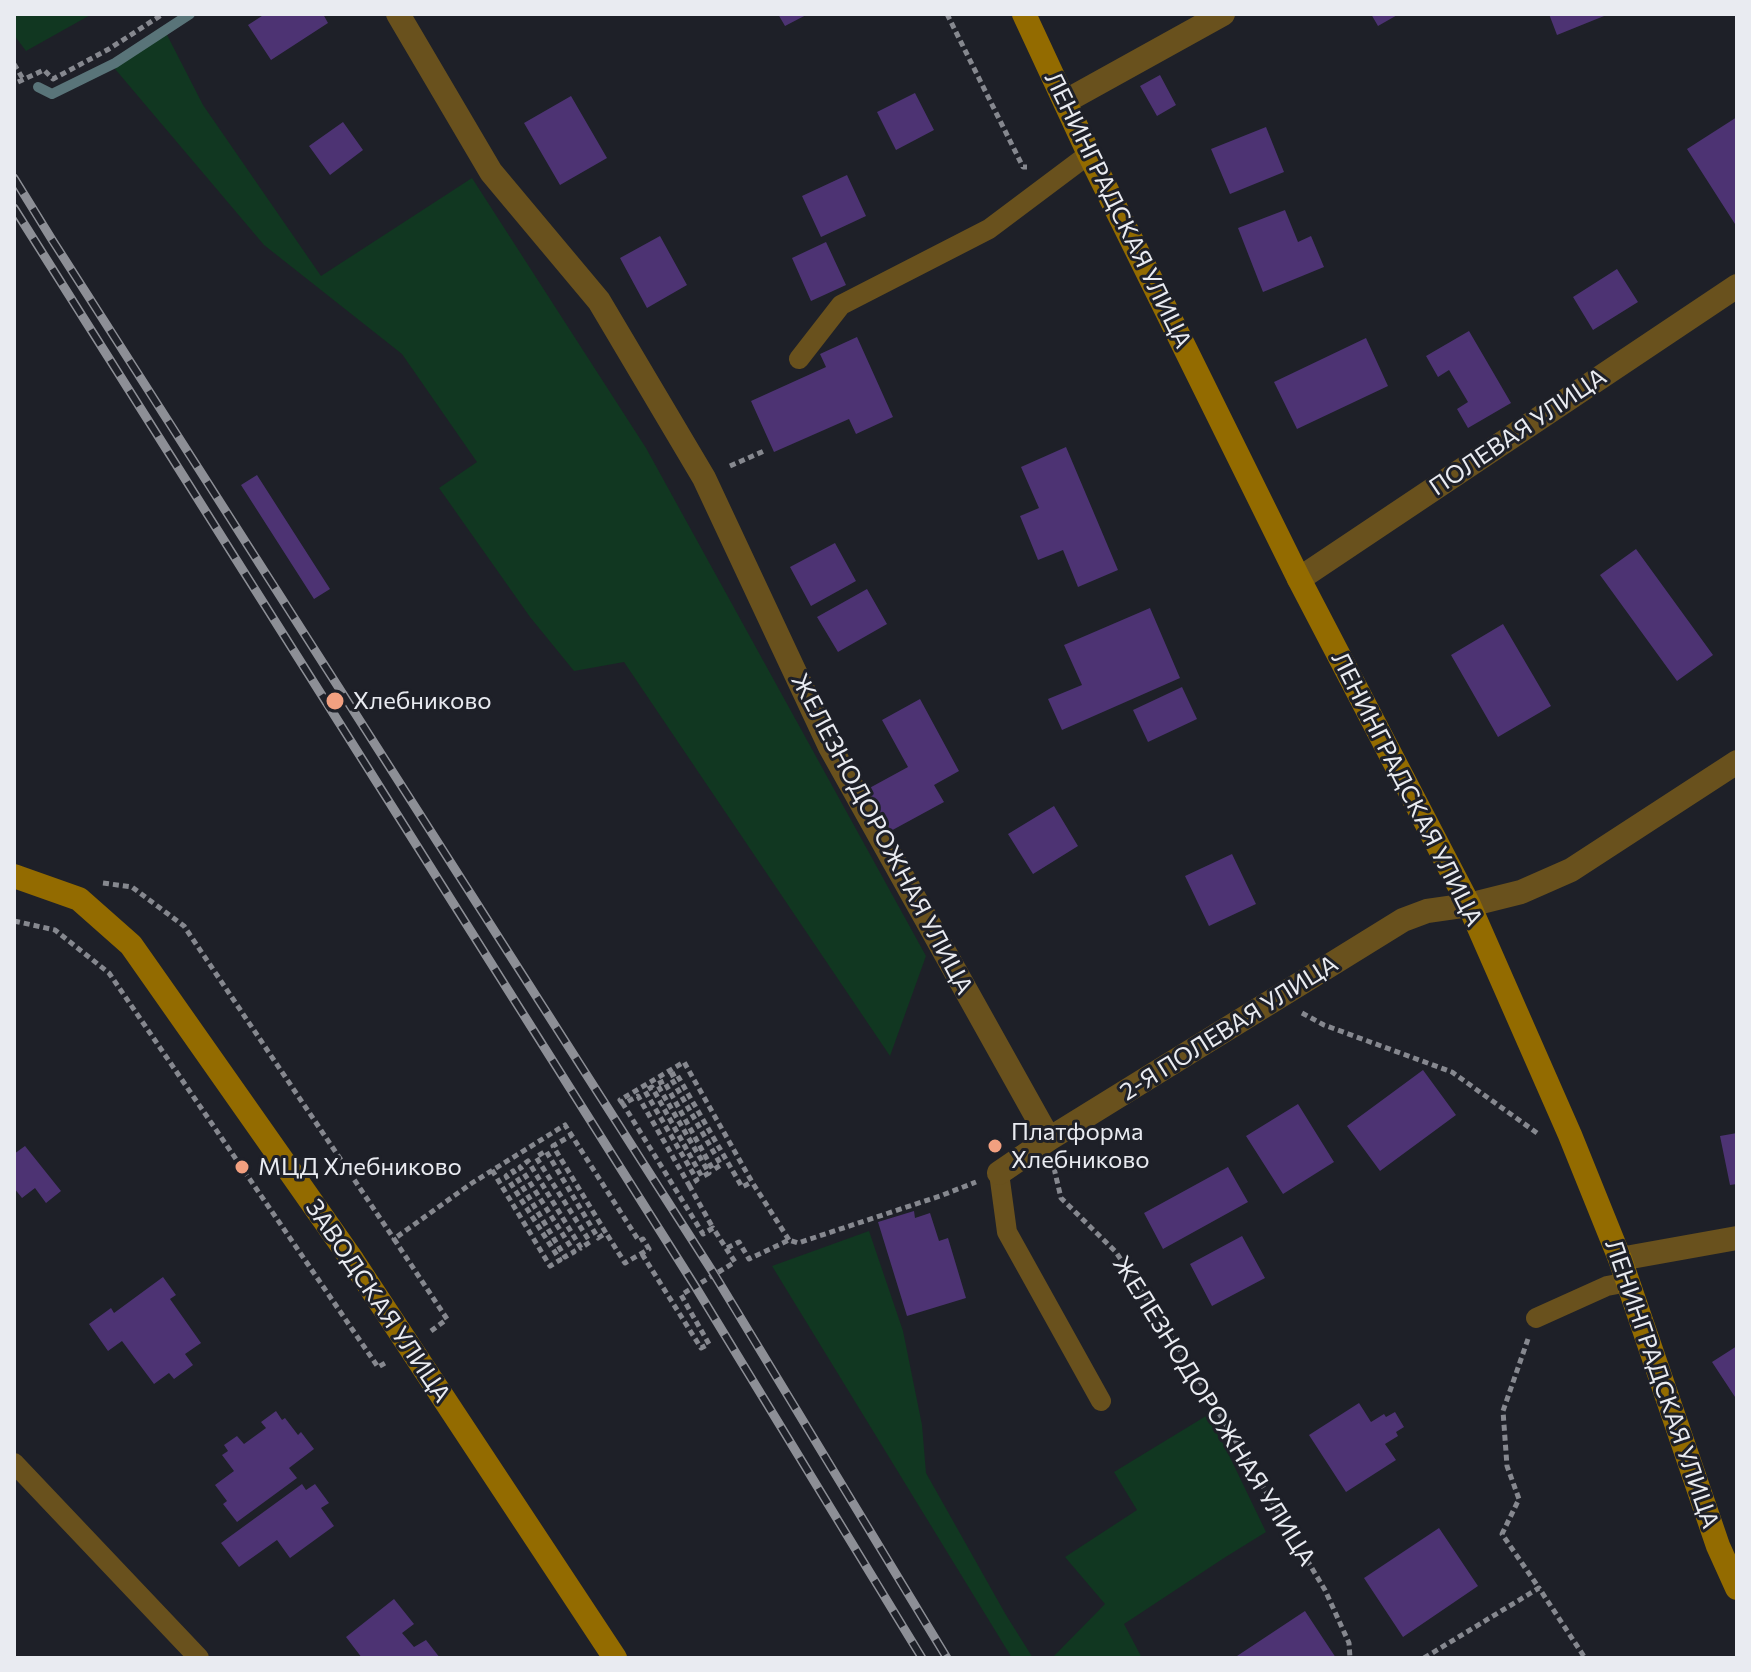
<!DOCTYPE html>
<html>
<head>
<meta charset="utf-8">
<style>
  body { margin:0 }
  #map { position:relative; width:1751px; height:1672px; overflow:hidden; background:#1e2028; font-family:Commissioner,sans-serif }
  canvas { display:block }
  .frame { position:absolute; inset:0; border:16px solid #e9ebf1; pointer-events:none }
</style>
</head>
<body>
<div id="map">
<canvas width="1751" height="1672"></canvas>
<div class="frame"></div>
</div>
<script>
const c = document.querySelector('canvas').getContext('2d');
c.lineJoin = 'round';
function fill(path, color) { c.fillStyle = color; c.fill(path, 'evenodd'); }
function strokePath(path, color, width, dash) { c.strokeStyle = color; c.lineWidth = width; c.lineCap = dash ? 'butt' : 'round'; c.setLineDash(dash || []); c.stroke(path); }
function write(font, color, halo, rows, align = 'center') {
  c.font = font + ' Commissioner,sans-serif'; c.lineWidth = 6; c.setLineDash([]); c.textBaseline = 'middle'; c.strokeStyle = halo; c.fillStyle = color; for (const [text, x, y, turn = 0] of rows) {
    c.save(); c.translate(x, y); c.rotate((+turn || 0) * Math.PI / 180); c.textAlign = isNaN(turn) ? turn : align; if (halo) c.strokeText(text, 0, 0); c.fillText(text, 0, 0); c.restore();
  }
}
fill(new Path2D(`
  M 14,14 L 92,14 L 26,51 L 14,35 Z
  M 165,31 L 203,105 L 321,276 L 472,178 L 646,448 L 926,956 L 890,1056 L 624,662 L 574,671 L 530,617 L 439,488 L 477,462 L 402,354 L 264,245 L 110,63 Z
  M 869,1231 L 903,1331 L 922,1425 L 926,1473 L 1006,1615 L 1033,1658 L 1012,1658 L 772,1266 Z
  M 1206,1416 L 1225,1447 L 1266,1532 L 1224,1558 L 1124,1624 L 1142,1658 L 1052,1658 L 1105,1604 L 1065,1557 L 1137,1510 L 1114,1472 Z`), '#113721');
strokePath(new Path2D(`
  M 38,87 L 52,94 L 115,63 L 190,14`), '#597479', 10);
fill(new Path2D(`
  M 265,14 L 323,14 L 328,23 L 271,60 L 248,25 Z
  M 778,14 L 808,14 L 785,26 Z
  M 1371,14 L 1399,14 L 1378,26 Z
  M 1549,14 L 1609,14 L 1557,35 Z
  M 1160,75 L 1176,105 L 1157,116 L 1140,86 Z
  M 915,93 L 934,130 L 896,150 L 877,112 Z
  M 571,96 L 607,158 L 560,185 L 524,123 Z
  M 1737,117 L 1737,222 L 1735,224 L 1687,149 Z
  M 343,122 L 363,150 L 330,175 L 309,146 Z
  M 1266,127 L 1284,172 L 1230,194 L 1211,149 Z
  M 847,175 L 866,216 L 821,237 L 802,196 Z
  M 1285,210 L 1298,242 L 1311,236 L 1324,267 L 1263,292 L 1238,228 Z
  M 660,236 L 687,285 L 647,308 L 620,258 Z
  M 826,242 L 846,285 L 811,301 L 792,258 Z
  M 1617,269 L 1638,302 L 1593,330 L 1573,297 Z
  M 1469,331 L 1511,403 L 1468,428 L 1457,409 L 1468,402 L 1449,370 L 1438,377 L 1426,356 Z
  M 857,337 L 893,417 L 856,434 L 849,419 L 774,452 L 751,401 L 826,367 L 820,354 Z
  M 1366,338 L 1388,386 L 1297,429 L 1274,382 Z
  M 1066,447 L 1118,570 L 1078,587 L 1063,550 L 1038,560 L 1020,516 L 1039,508 L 1021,467 Z
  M 257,475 L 330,589 L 314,599 L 241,485 Z
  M 835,543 L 856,581 L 811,606 L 790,567 Z
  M 1636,549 L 1713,655 L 1677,681 L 1600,575 Z
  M 867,589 L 887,624 L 838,652 L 817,617 Z
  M 1150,608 L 1180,678 L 1062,730 L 1048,699 L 1082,685 L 1064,645 Z
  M 1503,624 L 1551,706 L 1498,737 L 1451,655 Z
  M 1182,687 L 1197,719 L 1148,742 L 1133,710 Z
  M 920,699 L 959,771 L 934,785 L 944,802 L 887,833 L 864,791 L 908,767 L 882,720 Z
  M 1054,806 L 1078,846 L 1033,874 L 1008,834 Z
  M 1232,854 L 1256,904 L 1209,926 L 1185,876 Z
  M 1423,1070 L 1456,1115 L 1380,1171 L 1347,1126 Z
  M 1298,1104 L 1334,1162 L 1283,1194 L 1246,1136 Z
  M 1737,1133 L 1737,1184 L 1730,1185 L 1720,1136 Z
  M 25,1146 L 61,1191 L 46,1203 L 35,1188 L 22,1198 L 14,1188 L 14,1154 Z
  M 1228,1167 L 1248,1202 L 1163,1249 L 1144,1213 Z
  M 914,1211 L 915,1218 L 930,1213 L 939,1241 L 948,1238 L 966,1298 L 907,1316 L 878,1222 Z
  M 1242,1236 L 1265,1278 L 1212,1306 L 1190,1264 Z
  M 163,1277 L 176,1295 L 170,1299 L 201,1343 L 185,1354 L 193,1365 L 174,1379 L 169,1373 L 154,1384 L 122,1341 L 108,1351 L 89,1324 L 111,1308 L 114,1313 Z
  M 1737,1346 L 1737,1400 L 1712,1362 Z
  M 1359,1403 L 1371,1422 L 1384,1414 L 1386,1417 L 1395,1412 L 1404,1427 L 1396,1432 L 1398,1436 L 1385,1444 L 1396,1460 L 1346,1492 L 1309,1435 Z
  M 276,1411 L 282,1420 L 285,1418 L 298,1435 L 301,1432 L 314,1449 L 289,1468 L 297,1478 L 237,1522 L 223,1504 L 227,1501 L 215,1485 L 234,1471 L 222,1455 L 228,1451 L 224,1445 L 237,1436 L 244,1444 L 266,1428 L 261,1422 Z
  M 302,1484 L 306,1490 L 315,1484 L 329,1503 L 321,1508 L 334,1526 L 290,1558 L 277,1540 L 239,1567 L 221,1543 Z
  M 1439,1528 L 1478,1586 L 1403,1637 L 1364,1578 Z
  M 394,1599 L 414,1624 L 402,1633 L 414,1647 L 426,1640 L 440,1658 L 362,1658 L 346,1637 Z
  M 1305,1611 L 1336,1658 L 1234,1658 Z`), '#4d3373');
strokePath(new Path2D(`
  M 947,14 L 1023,167 L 1027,167
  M 14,64 L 23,79
  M 18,82 L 44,70 L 53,79 L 109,49 L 163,14
  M 730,466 L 764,451
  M 103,883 L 132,887 L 184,926 L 394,1239
  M 14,921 L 55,930 L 109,973 L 378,1367 L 387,1362
  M 1302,1013 L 1324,1025 L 1452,1072 L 1537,1133
  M 623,1104 L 620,1100 L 684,1062 L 752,1182 L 789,1240
  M 1054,1168 L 1061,1198 L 1116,1252 L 1199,1380 L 1325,1590 L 1349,1643 L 1350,1658
  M 492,1170 L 550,1266 L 560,1260 L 506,1176 L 513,1171 L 565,1257 L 574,1252 L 520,1167 L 528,1161 L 581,1248 L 590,1242 L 536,1157 L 546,1151 L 598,1238 L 606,1233 L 553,1146 L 572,1135
  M 689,1185 L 713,1228
  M 727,1248 L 739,1242 L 749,1259 L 789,1240 L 798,1243 L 940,1196 L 976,1182
  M 642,1254 L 701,1348 L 709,1344 L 681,1295 L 735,1262 L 713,1228 L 703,1234 L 623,1104 L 638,1096 L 689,1185 L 697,1180 L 645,1091 L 652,1087 L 702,1177 L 709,1173 L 657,1084 L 664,1081 L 713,1170 L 721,1165 L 670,1076 L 676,1073 L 742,1187 L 752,1182
  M 431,1331 L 447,1319 L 394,1239 L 472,1183 L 565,1125 L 639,1241 L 643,1239 L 649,1249 L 625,1263 L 606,1233
  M 1528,1339 L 1503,1411 L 1507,1466 L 1519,1499 L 1502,1534 L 1539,1588
  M 1424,1658 L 1539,1588 L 1585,1658`), '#86888f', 5, [6, 4]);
strokePath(new Path2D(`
  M 799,359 L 841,305 L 989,229 L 1089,154
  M 999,1173 L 1007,1232 L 1101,1401
  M 1536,1318 L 1607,1286 L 1628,1282
  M 14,1463 L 199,1658`), '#69511d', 20);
strokePath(new Path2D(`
  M 398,14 L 491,172 L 599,301 L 704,478 L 830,747 L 1049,1139
  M 1066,101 L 1223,14
  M 1299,579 L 1737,286
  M 999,1173 L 1049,1139 L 1403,920 L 1427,911 L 1469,905 L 1521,892 L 1571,870 L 1737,762
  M 1620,1259 L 1737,1238`), '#69511d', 24);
strokePath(new Path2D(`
  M 1024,14 L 1089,154 L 1299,579 L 1469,905 L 1570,1135 L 1620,1259 L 1718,1546 L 1737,1588
  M 14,876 L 79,899 L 131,945 L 353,1261 L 615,1658`), '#936b00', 24);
const rail = new Path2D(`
  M 14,178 L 51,238 L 714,1274 L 947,1658
  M 14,208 L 695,1286 L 922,1658`);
strokePath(rail, '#8d8f96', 9);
strokePath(rail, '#1e2028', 6, [18]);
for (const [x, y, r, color] of [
  [335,701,10,"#f2a080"],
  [995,1146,8,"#f2a080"],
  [242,1167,8,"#f2a080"]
]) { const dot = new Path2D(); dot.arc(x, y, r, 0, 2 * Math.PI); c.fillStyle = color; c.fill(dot); strokePath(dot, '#1e2028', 3); }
write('24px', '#e9ebf1', '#1e2028', [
  ["ЛЕНИНГРАДСКАЯ УЛИЦА",1118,210,64],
  ["ПОЛЕВАЯ УЛИЦА",1518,432,-34],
  ["ЛЕНИНГРАДСКАЯ УЛИЦА",1407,789,63],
  ["ЖЕЛЕЗНОДОРОЖНАЯ УЛИЦА",882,834,62],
  ["2-Я ПОЛЕВАЯ УЛИЦА",1229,1028,-32],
  ["ЗАВОДСКАЯ УЛИЦА",378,1301,56],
  ["ЛЕНИНГРАДСКАЯ УЛИЦА",1662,1384,71],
  ["ЖЕЛЕЗНОДОРОЖНАЯ УЛИЦА",1214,1411,58]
]);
write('24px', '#e9ebf1', '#1e2028', [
  ["Хлебниково",353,701],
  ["Платформа",1011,1132],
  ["Хлебниково",1011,1160],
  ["МЦД Хлебниково",258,1167]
], 'left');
</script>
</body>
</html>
